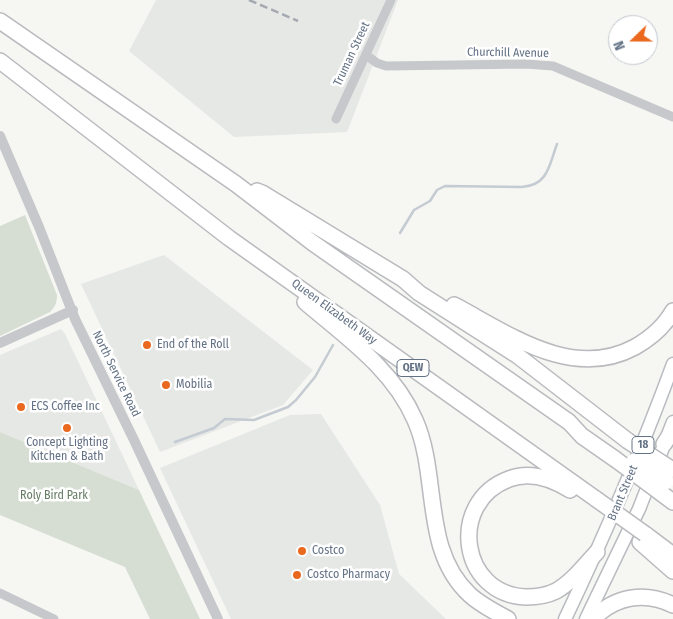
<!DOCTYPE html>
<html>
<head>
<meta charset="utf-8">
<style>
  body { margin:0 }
  #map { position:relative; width:673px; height:619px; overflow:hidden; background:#f6f6f2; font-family:"Fira Sans Condensed",sans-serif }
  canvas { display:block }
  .north { position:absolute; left:608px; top:15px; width:50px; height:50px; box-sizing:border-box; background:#fff; border:1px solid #c1c7ce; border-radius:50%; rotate:248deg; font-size:14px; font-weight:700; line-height:20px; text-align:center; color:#647285 }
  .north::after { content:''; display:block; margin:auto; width:18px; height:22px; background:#ea691e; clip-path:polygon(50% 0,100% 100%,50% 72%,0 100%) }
</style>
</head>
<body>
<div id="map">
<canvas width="673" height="619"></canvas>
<div class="north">N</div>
</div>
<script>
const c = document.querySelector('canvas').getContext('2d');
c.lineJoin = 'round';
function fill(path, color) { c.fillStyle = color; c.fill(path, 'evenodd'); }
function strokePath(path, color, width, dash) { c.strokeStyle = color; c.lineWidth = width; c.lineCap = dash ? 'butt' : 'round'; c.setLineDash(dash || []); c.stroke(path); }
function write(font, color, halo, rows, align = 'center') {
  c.font = font + ' "Fira Sans Condensed",sans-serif'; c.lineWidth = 5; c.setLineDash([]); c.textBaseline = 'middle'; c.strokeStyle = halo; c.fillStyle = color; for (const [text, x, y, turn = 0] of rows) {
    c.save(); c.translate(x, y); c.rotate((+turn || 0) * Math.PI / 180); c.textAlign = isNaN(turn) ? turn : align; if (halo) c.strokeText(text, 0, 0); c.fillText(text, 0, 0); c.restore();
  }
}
fill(new Path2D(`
  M 156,0 L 398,0 L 347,132 L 234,137 L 129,51 Z
  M 164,255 L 313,370 L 283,405 L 160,452 L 81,284 Z
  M 61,329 L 65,334 L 139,490 L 0,432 L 0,355 Z
  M 321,414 L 380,505 L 399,574 L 446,619 L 231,619 L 160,468 L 290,415 Z`), '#e6e8e6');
fill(new Path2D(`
  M 25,215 L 57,295 C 57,303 55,307 50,312 L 0,336 L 0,226 Z
  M 0,432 L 139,490 L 200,619 L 150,619 L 125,567 L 0,515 Z`), '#d6ded3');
strokePath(new Path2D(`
  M 400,233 L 414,210 L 430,201 L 437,190 L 445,186 L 522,187 C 548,185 549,166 557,144
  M 175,442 L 214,428 L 225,419 L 254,420 L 288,407 L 296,400 L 315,377 L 333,345`), '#c4cbd2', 2.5);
const primary = new Path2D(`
  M 565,619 C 605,535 641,451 673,364
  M 586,619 L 639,509 L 673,422`);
const motorway = new Path2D(`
  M 0,21 L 236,184 L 313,243 L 569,422 L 582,436 L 615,459
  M 0,61 L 229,238 L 596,499
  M 257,191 L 262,193 L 403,279 L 419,293 L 518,356 L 628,441
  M 305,302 C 346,337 393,369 415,420 C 440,476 421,550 470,595 C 481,605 495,612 508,619
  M 454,305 C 509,334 572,381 635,347 C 651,338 664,327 673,311
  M 664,444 L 673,430
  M 570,490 C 551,478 530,471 509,479 C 447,502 460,595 526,597 C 537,597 546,596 556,591 C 572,582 584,566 597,552
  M 661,493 L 673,502
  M 645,534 L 673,555
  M 640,542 L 673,571
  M 593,619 C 615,596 645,591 673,605`);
strokePath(primary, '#b8bbc0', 15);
strokePath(motorway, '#b8babe', 18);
strokePath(new Path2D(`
  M 366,55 L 377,63 L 386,66 L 526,64 L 553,66 L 673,117
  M 336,119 L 391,0
  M 0,593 L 54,619`), '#c6c8cc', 9);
strokePath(new Path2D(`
  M 0,136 L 39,227 L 75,319 L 134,440 L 218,619
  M 0,343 L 73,310`), '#c6c8cc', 10);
strokePath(primary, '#fff', 12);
strokePath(motorway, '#fff', 15);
strokePath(new Path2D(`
  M 249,0 L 298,21`), '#a5aab1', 2.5, [8, 4]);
const motorwayBridge = new Path2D(`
  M 628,441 L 671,469
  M 615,459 L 661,493
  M 634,461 L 666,482
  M 596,499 L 645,534`);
strokePath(motorwayBridge, '#b8babe', 18, []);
strokePath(motorwayBridge, '#fff', 15);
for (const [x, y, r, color] of [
  [147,345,5,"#ea691e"],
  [166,385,5,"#ea691e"],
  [21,407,5,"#ea691e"],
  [67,428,5,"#ea691e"],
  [302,551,5,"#ea691e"],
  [297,575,5,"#ea691e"]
]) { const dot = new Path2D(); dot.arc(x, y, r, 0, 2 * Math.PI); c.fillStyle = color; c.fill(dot); strokePath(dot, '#fff', 2); }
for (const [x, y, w] of [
  [413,368,32],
  [643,445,22]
]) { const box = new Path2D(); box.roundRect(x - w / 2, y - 8.5, w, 17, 4); c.fillStyle = '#fff'; c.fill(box); strokePath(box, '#647285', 1); }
write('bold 11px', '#647285', null, [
  ["QEW",413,368],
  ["18",643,445]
]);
write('12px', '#647285', '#fff', [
  ["Churchill Avenue",508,53,1],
  ["Truman Street",352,54,-65],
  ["Queen Elizabeth Way",334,312,36],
  ["North Service Road",116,374,64],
  ["Brant Street",623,493,-67]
]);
write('12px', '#647285', '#fff', [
  ["End of the Roll",157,345],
  ["Mobilia",176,385],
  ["ECS Coffee Inc",31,407],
  ["Concept Lighting",67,443,"center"],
  ["Kitchen & Bath",67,457,"center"],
  ["Costco",312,551],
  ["Costco Pharmacy",307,575]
], 'left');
write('12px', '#657c63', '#fff', [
  ["Roly Bird Park",54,496]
]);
</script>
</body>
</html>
